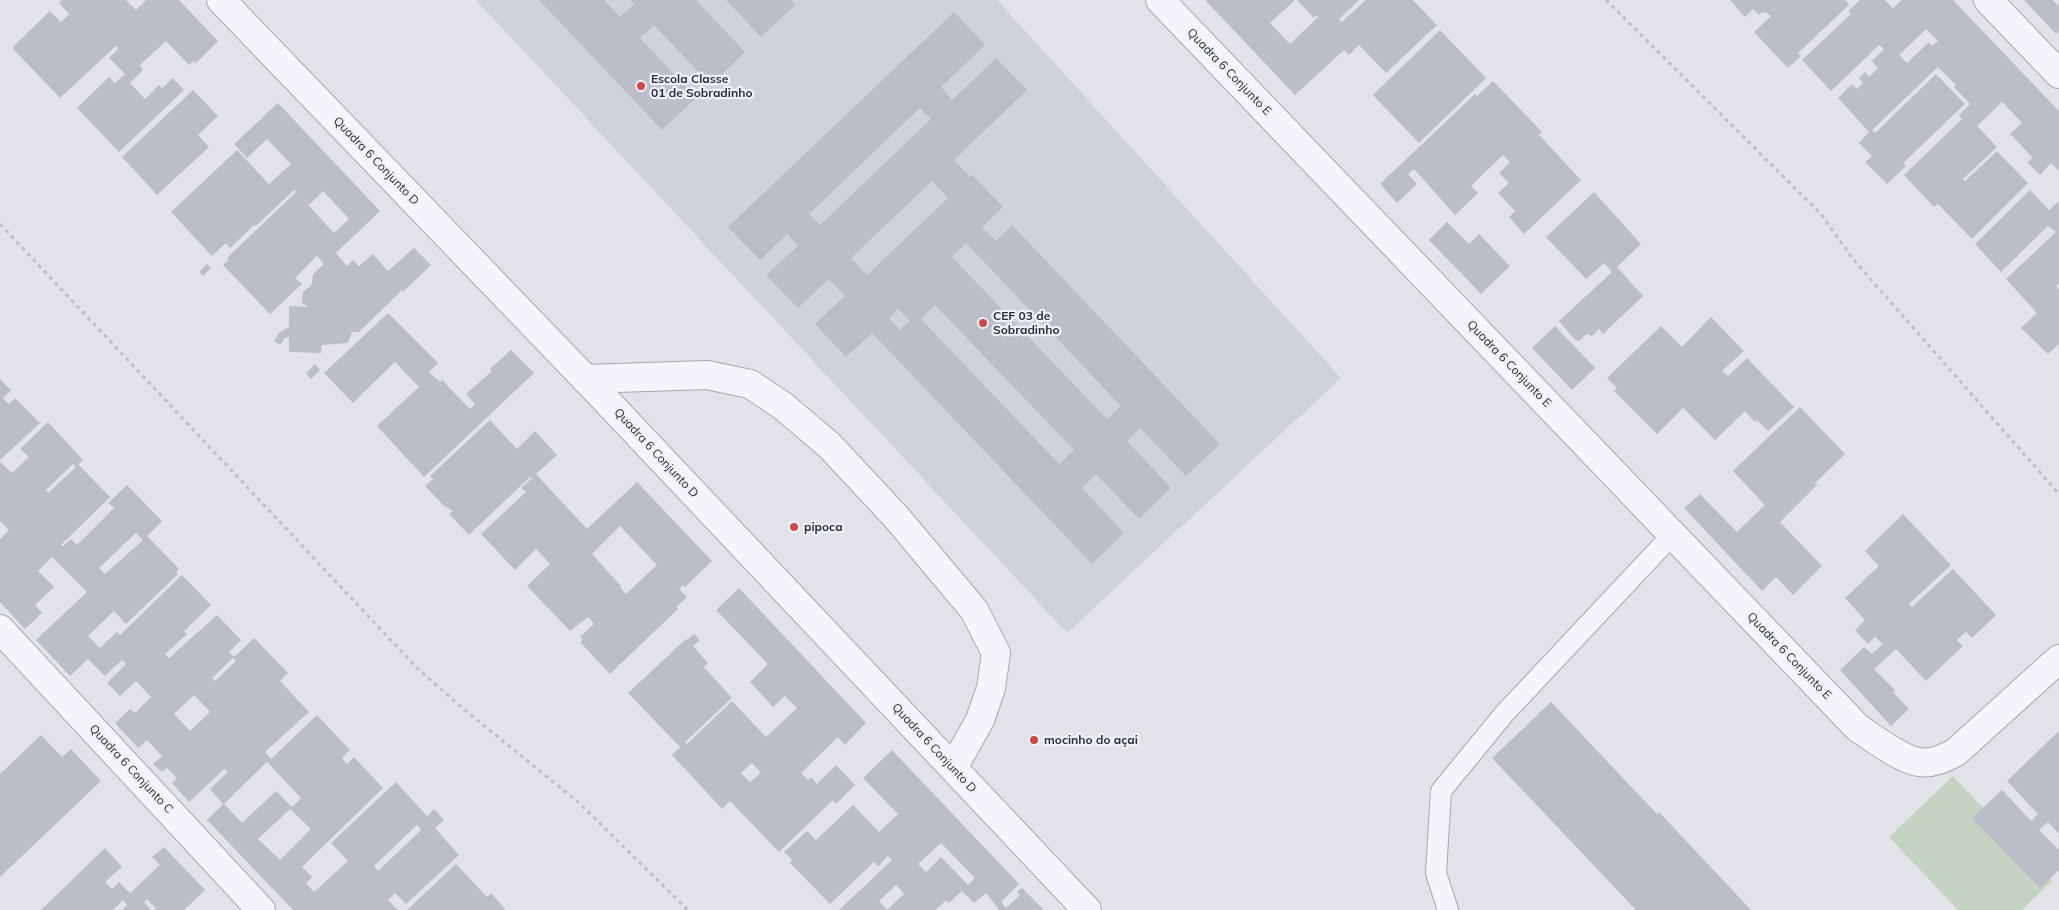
<!DOCTYPE html>
<html>
<head>
<meta charset="utf-8">
<style>
  body { margin:0 }
  canvas { display:block; background:#e1e3e9 }
</style>
</head>
<body>
<canvas width="2059" height="910"></canvas>
<script>
const c = document.querySelector('canvas').getContext('2d');
c.lineJoin = 'round';
function fill(path, color) { c.fillStyle = color; c.fill(path, 'evenodd'); }
function strokePath(path, color, width, dash) { c.strokeStyle = color; c.lineWidth = width; c.lineCap = dash ? 'butt' : 'round'; c.setLineDash(dash || []); c.stroke(path); }
function write(font, color, halo, rows, align = 'center') {
  c.font = font + ' Mulish,sans-serif'; c.lineWidth = 4.5; c.setLineDash([]); c.textBaseline = 'middle'; c.strokeStyle = halo; c.fillStyle = color; for (const [text, x, y, turn = 0] of rows) {
    c.save(); c.translate(x, y); c.rotate((+turn || 0) * Math.PI / 180); c.textAlign = isNaN(turn) ? turn : align; if (halo) c.strokeText(text, 0, 0); c.fillText(text, 0, 0); c.restore();
  }
}
fill(new Path2D(`
  M 476,0 L 997,0 L 1341,378 L 1067,633 Z`), '#cfd2db');
fill(new Path2D(`
  M 1953,776 L 2052,881 L 2022,910 L 1958,910 L 1889,837 Z`), '#c4d3c2');
fill(new Path2D(`
  M 62,0 L 126,0 L 136,10 L 146,0 L 179,0 L 218,41 L 196,63 L 194,61 L 189,65 L 166,41 L 140,65 L 143,70 L 130,83 L 145,99 L 159,85 L 162,88 L 173,78 L 184,90 L 119,152 L 77,108 L 109,77 L 115,83 L 125,74 L 109,58 L 118,49 L 116,46 L 60,98 L 12,48 L 50,11 L 61,22 L 69,14 L 59,3 Z
  M 539,0 L 604,0 L 620,17 L 634,4 L 631,0 L 696,0 L 745,52 L 711,85 L 654,25 L 640,38 L 696,98 L 662,130 Z
  M 726,0 L 790,0 L 795,5 L 761,37 Z
  M 1207,0 L 1295,0 L 1270,23 L 1290,44 L 1318,17 L 1316,15 L 1314,18 L 1297,0 L 1359,0 L 1339,19 L 1342,22 L 1366,0 L 1413,0 L 1437,25 L 1386,73 L 1359,45 L 1349,55 L 1344,50 L 1295,95 L 1206,1 Z
  M 1730,0 L 1845,0 L 1849,5 L 1798,53 L 1801,56 L 1788,68 L 1754,32 L 1771,16 L 1765,12 L 1763,14 L 1762,12 L 1759,15 L 1753,9 L 1745,17 Z
  M 1860,0 L 1885,0 L 1893,8 L 1902,0 L 1953,0 L 2059,111 L 2059,171 L 2051,163 L 2040,175 L 2027,162 L 2033,158 L 2010,134 L 2022,123 L 2002,102 L 1977,126 L 1997,147 L 1963,179 L 1965,181 L 1997,151 L 2028,183 L 1972,239 L 1938,204 L 1934,207 L 1904,175 L 1962,119 L 1959,115 L 1970,104 L 1954,87 L 1956,85 L 1938,67 L 1872,130 L 1875,133 L 1936,74 L 1965,104 L 1903,163 L 1906,166 L 1887,184 L 1865,162 L 1872,156 L 1859,143 L 1869,132 L 1838,98 L 1852,84 L 1857,89 L 1863,83 L 1859,78 L 1865,72 L 1869,77 L 1878,68 L 1872,61 L 1884,49 L 1879,45 L 1831,91 L 1802,60 L 1851,14 L 1848,11 ZM 1926,29 L 1938,41 L 1932,46 L 1929,42 L 1907,63 L 1899,55 Z
  M 2024,0 L 2053,0 L 2059,6 L 2059,31 L 2056,34 Z
  M 954,12 L 985,45 L 941,87 L 952,100 L 996,58 L 1027,90 L 954,160 L 970,177 L 972,175 L 1003,207 L 982,227 L 996,241 L 1012,225 L 1220,444 L 1186,476 L 1140,428 L 1127,441 L 1171,488 L 1139,519 L 1096,474 L 1082,488 L 1124,533 L 1092,564 L 872,333 L 846,357 L 815,324 L 845,296 L 829,279 L 798,308 L 766,275 L 798,246 L 787,234 L 760,260 L 728,227 ZM 920,108 L 931,119 L 820,225 L 809,214 ZM 932,181 L 948,198 L 867,275 L 851,258 ZM 966,243 L 1121,406 L 1107,419 L 952,257 ZM 935,305 L 1074,450 L 1059,464 L 921,319 ZM 898,309 L 910,321 L 900,330 L 889,318 Z
  M 1440,30 L 1486,78 L 1419,143 L 1373,95 Z
  M 1493,81 L 1542,132 L 1539,135 L 1581,180 L 1524,234 L 1509,217 L 1515,211 L 1498,193 L 1509,183 L 1499,173 L 1510,162 L 1503,155 L 1471,186 L 1478,193 L 1455,215 L 1414,169 L 1408,174 L 1417,184 L 1397,203 L 1380,184 L 1475,94 L 1477,96 Z
  M 193,90 L 218,116 L 198,135 L 209,147 L 157,195 L 122,157 Z
  M 278,103 L 380,211 L 336,253 L 347,266 L 353,260 L 359,266 L 373,254 L 388,271 L 414,248 L 431,265 L 403,292 L 402,290 L 359,332 L 352,332 L 348,343 L 322,345 L 321,353 L 289,352 L 289,337 L 285,338 L 280,345 L 274,341 L 279,333 L 289,327 L 289,306 L 308,307 L 302,303 L 303,292 L 312,284 L 313,274 L 324,264 L 317,256 L 295,278 L 302,284 L 270,314 L 223,265 L 229,260 L 227,258 L 296,192 L 294,190 L 256,226 L 254,225 L 230,248 L 226,243 L 212,256 L 171,212 L 237,150 L 269,184 L 291,164 L 267,139 L 247,158 L 234,144 ZM 323,191 L 349,219 L 334,233 L 299,195 L 309,205 Z
  M 2030,190 L 2049,210 L 2059,201 L 2059,284 L 2056,286 L 2059,289 L 2059,344 L 2048,354 L 2021,328 L 2037,313 L 2006,279 L 2056,232 L 2048,226 L 2001,272 L 1975,244 Z
  M 1594,192 L 1641,244 L 1617,267 L 1643,296 L 1603,334 L 1599,329 L 1591,337 L 1589,334 L 1585,335 L 1579,341 L 1574,339 L 1559,321 L 1612,272 L 1604,263 L 1586,279 L 1546,237 Z
  M 1447,222 L 1469,244 L 1479,234 L 1510,266 L 1481,294 L 1429,240 Z
  M 207,264 L 211,268 L 203,276 L 199,272 Z
  M 388,313 L 438,363 L 429,372 L 440,382 L 442,380 L 470,409 L 475,404 L 466,394 L 492,371 L 490,369 L 511,350 L 534,373 L 424,477 L 377,426 L 419,387 L 395,362 L 353,403 L 324,373 Z
  M 1711,317 L 1744,351 L 1722,371 L 1728,376 L 1747,358 L 1794,407 L 1768,431 L 1757,420 L 1755,422 L 1745,411 L 1715,440 L 1683,408 L 1657,434 L 1614,391 L 1617,388 L 1607,378 L 1661,326 L 1682,347 Z
  M 1555,326 L 1595,368 L 1572,390 L 1532,348 Z
  M 315,364 L 320,370 L 311,379 L 306,373 Z
  M 0,379 L 11,390 L 3,398 L 9,404 L 15,398 L 40,423 L 0,460 Z
  M 1800,407 L 1845,454 L 1815,483 L 1817,485 L 1780,522 L 1822,566 L 1793,595 L 1776,577 L 1762,591 L 1684,508 L 1700,494 L 1737,532 L 1765,505 L 1733,471 Z
  M 490,420 L 517,449 L 535,431 L 557,455 L 536,474 L 587,529 L 637,482 L 712,561 L 685,587 L 683,585 L 679,589 L 687,597 L 676,607 L 678,609 L 610,674 L 580,642 L 583,639 L 580,637 L 594,624 L 588,617 L 570,631 L 527,586 L 550,564 L 536,549 L 515,570 L 481,534 L 526,492 L 521,488 L 532,478 L 530,477 L 469,535 L 449,514 L 453,511 L 443,505 L 425,486 L 433,479 L 430,476 ZM 620,526 L 657,565 L 626,594 L 620,587 L 621,586 L 592,554 Z
  M 48,422 L 83,460 L 78,464 L 110,497 L 61,545 L 63,546 L 71,539 L 77,545 L 114,508 L 108,503 L 127,485 L 162,521 L 147,536 L 179,569 L 176,572 L 178,574 L 126,624 L 114,611 L 88,636 L 100,648 L 117,632 L 120,635 L 182,575 L 211,605 L 184,631 L 187,634 L 165,654 L 169,658 L 217,615 L 241,640 L 229,652 L 234,657 L 212,678 L 215,681 L 236,661 L 233,658 L 254,638 L 288,673 L 280,681 L 309,712 L 265,752 L 271,759 L 317,715 L 350,750 L 342,758 L 347,764 L 354,757 L 383,788 L 302,867 L 312,877 L 306,883 L 314,892 L 348,861 L 331,843 L 396,782 L 427,816 L 434,809 L 444,820 L 435,828 L 459,855 L 406,904 L 395,893 L 388,900 L 398,910 L 293,910 L 207,820 L 223,804 L 210,789 L 228,772 L 224,769 L 189,802 L 172,783 L 177,778 L 167,768 L 162,772 L 153,764 L 162,756 L 147,740 L 138,748 L 115,723 L 130,709 L 135,713 L 151,697 L 136,681 L 120,696 L 107,683 L 126,664 L 122,660 L 105,676 L 88,659 L 70,676 L 36,640 L 87,592 L 52,557 L 38,571 L 54,587 L 35,605 L 42,613 L 25,629 L 0,602 L 0,539 L 9,530 L 0,521 L 0,462 L 12,473 L 29,457 L 20,449 ZM 73,464 L 76,467 L 48,493 L 46,490 ZM 136,533 L 143,540 L 105,574 L 99,568 ZM 194,695 L 210,712 L 190,731 L 174,714 ZM 267,762 L 301,798 L 292,807 L 276,791 L 242,823 L 224,804 ZM 290,809 L 311,829 L 280,860 L 258,839 ZM 417,825 L 421,830 L 378,871 L 374,866 Z
  M 1903,514 L 1951,565 L 1909,604 L 1912,607 L 1953,569 L 1996,615 L 1972,638 L 1966,632 L 1957,640 L 1963,646 L 1926,681 L 1896,649 L 1874,669 L 1895,690 L 1893,692 L 1909,709 L 1891,726 L 1840,670 L 1864,647 L 1872,654 L 1883,644 L 1875,637 L 1868,644 L 1855,630 L 1865,620 L 1845,598 L 1879,566 L 1865,551 Z
  M 739,588 L 866,723 L 845,745 L 838,737 L 801,773 L 808,780 L 811,777 L 817,784 L 836,765 L 855,785 L 836,804 L 833,800 L 779,852 L 730,801 L 722,809 L 672,755 L 680,747 L 628,693 L 686,639 L 687,640 L 694,634 L 700,640 L 693,646 L 708,663 L 704,667 L 732,698 L 685,742 L 687,744 L 732,701 L 766,737 L 797,708 L 785,696 L 773,707 L 750,682 L 768,664 L 716,610 ZM 752,763 L 761,773 L 750,782 L 741,773 Z
  M 1551,702 L 1657,814 L 1659,812 L 1751,910 L 1636,910 L 1492,758 Z
  M 2059,731 L 2059,834 L 2048,822 L 2039,830 L 2059,850 L 2059,870 L 2040,888 L 1972,818 L 2002,790 L 2031,821 L 2038,814 L 2007,781 Z
  M 41,735 L 62,757 L 71,749 L 101,781 L 0,877 L 0,774 Z
  M 892,750 L 1019,884 L 1001,902 L 1006,908 L 1020,895 L 1017,892 L 1022,888 L 1044,910 L 999,910 L 986,893 L 974,903 L 962,891 L 949,903 L 946,900 L 936,910 L 839,910 L 892,860 L 888,856 L 878,866 L 874,862 L 830,904 L 790,863 L 792,860 L 784,852 L 807,831 L 816,840 L 853,805 L 879,832 L 898,814 L 863,778 ZM 941,843 L 975,878 L 968,885 L 941,857 L 926,872 L 918,864 ZM 896,885 L 904,894 L 887,910 L 879,901 Z
  M 164,847 L 205,890 L 184,910 L 154,910 L 156,908 L 147,899 L 144,902 L 151,910 L 122,910 L 127,905 L 123,900 L 113,910 L 41,910 L 105,848 L 122,867 L 105,882 L 112,889 L 119,882 L 130,893 L 160,865 L 152,857 Z
  M 456,864 L 487,897 L 491,893 L 506,910 L 407,910 Z`), '#bbbec9');
const service = new Path2D(`
  M 1448,910 L 1436,873 L 1441,791 L 1504,714 L 1673,534`);
const minor = new Path2D(`
  M 221,0 L 600,394 L 1087,910
  M 1160,0 L 1858,728 C 1873,738 1902,760 1919,762 C 1933,764 1945,758 1956,752 L 2059,659
  M 1988,0 L 2059,74
  M 585,379 L 707,375 L 750,384 L 783,406 L 830,446 L 897,518 L 974,610 L 996,653 L 991,688 L 980,720 L 953,768
  M 0,629 L 261,910`);
strokePath(service, '#a6a9b3', 22);
strokePath(minor, '#a6a9b3', 30);
strokePath(new Path2D(`
  M 1606,0 L 1821,214 L 1853,259 L 2059,494
  M 0,224 L 417,668 L 460,706 L 578,802 L 688,910`), '#bfc1c8', 3, [4, 4]);
strokePath(service, '#f4f5f8', 20);
strokePath(minor, '#f4f5f8', 28);
for (const [x, y, r, color] of [
  [641,86,5,"#cc4b49"],
  [983,323,5,"#cc4b49"],
  [794,527,5,"#cc4b49"],
  [1034,740,5,"#cc4b49"]
]) { const dot = new Path2D(); dot.arc(x, y, r, 0, 2 * Math.PI); c.fillStyle = color; c.fill(dot); strokePath(dot, '#f1f2f7', 2); }
write('12px', '#2a2e41', '#f1f2f7', [
  ["Quadra 6 Conjunto E",1229,72,46],
  ["Quadra 6 Conjunto D",376,161,46],
  ["Quadra 6 Conjunto E",1509,364,46],
  ["Quadra 6 Conjunto D",656,453,47],
  ["Quadra 6 Conjunto E",1789,656,46],
  ["Quadra 6 Conjunto D",934,748,47],
  ["Quadra 6 Conjunto C",131,769,47]
]);
write('bold 12px', '#2a2e41', '#f1f2f7', [
  ["Escola Classe",651,79],
  ["01 de Sobradinho",651,93],
  ["CEF 03 de",993,316],
  ["Sobradinho",993,330],
  ["pipoca",804,527],
  ["mocinho do açai",1044,740]
], 'left');
</script>
</body>
</html>
